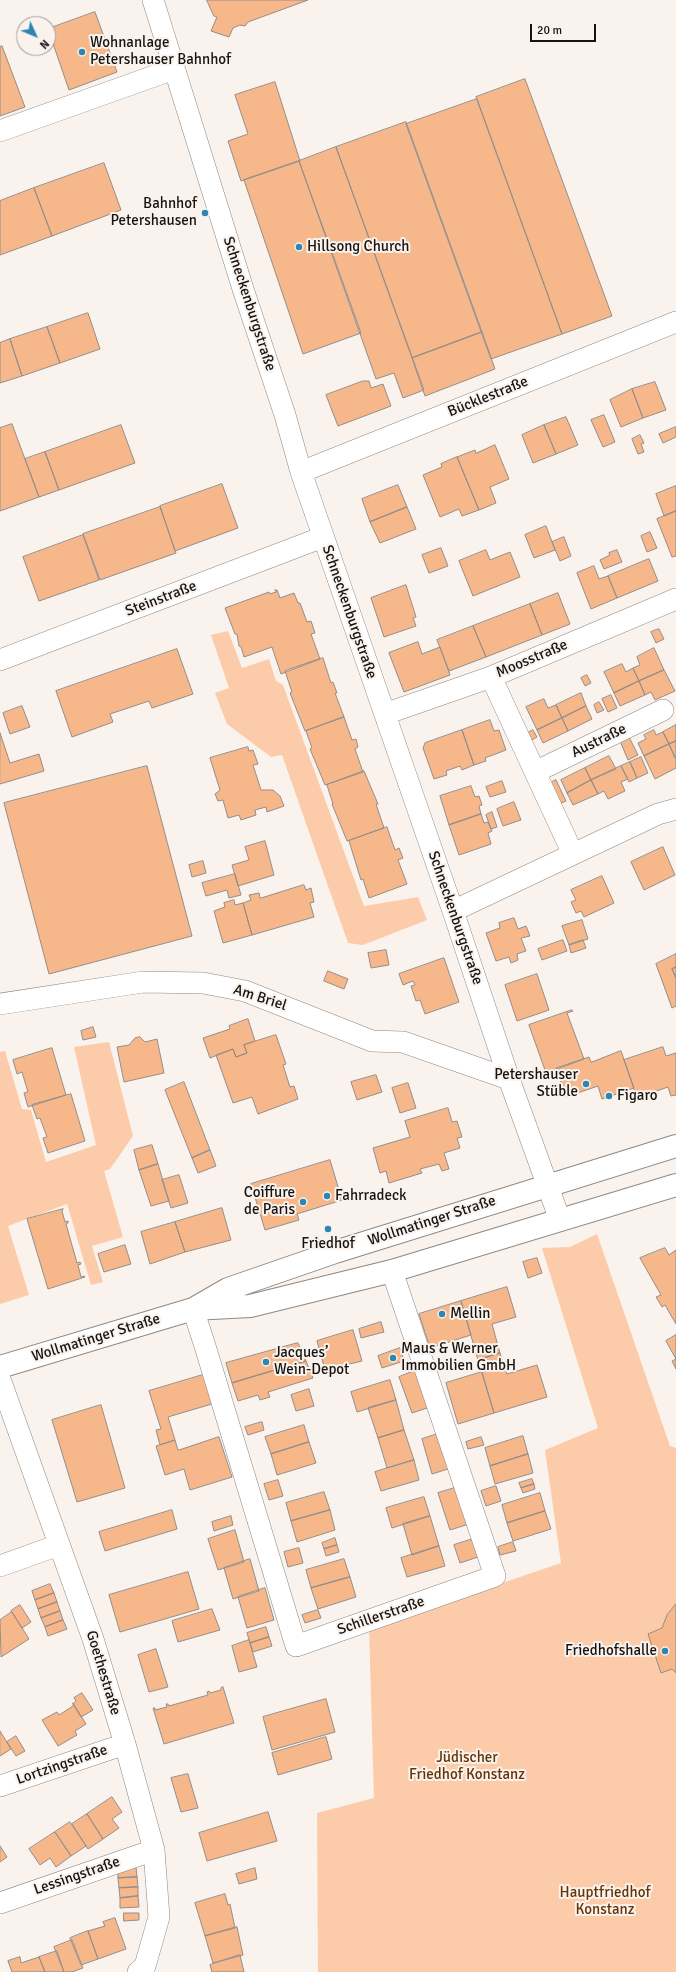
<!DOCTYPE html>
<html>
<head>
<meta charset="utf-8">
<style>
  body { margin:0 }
  #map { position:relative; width:676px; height:1972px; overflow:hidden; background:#faf2ed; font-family:Signika,sans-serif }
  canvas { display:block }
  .north { position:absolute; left:16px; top:16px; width:40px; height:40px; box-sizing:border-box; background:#faf2ed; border:1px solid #9f9995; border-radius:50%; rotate:134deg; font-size:11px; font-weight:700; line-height:16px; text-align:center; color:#161412 }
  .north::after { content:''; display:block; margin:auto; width:14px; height:18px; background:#2d85b3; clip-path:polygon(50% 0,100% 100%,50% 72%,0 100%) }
  .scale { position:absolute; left:530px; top:24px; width:66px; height:18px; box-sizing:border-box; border:2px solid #161412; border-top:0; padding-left:5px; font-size:12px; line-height:14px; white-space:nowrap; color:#161412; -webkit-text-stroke:3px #faf2ed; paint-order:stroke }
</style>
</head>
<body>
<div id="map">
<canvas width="676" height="1972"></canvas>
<div class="north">N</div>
<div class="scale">20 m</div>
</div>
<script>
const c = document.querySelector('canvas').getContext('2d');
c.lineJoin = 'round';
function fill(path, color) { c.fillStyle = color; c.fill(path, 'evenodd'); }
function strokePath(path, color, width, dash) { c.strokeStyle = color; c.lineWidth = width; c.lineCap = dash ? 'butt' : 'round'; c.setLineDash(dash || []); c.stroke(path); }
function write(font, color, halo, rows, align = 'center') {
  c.font = font + ' Signika,sans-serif'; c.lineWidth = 4; c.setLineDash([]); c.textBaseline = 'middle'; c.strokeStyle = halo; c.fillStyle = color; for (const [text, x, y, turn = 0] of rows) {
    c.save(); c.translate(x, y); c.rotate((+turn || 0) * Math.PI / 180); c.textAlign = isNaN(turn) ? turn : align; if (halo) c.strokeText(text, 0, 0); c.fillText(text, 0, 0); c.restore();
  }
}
fill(new Path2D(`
  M 228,631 L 242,668 L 269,659 L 276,681 L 283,685 L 364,906 L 418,897 L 427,920 L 363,945 L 348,943 L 282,755 L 271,757 L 227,724 L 215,693 L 229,688 L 211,635 Z
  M 109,1042 L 133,1136 L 110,1169 L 104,1171 L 123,1237 L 92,1246 L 103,1282 L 91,1285 L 67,1204 L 8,1226 L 29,1295 L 0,1304 L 0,1052 L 5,1051 L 22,1109 L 31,1110 L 46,1162 L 96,1145 L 74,1047 Z
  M 597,1234 L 670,1446 L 676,1448 L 676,1972 L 318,1972 L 317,1813 L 374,1798 L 369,1628 L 561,1563 L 545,1450 L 598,1428 L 542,1248 L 570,1247 Z`), '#fcccaa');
const building = new Path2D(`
  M 207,0 L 308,0 L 248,22 L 245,26 L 240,25 L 233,28 L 229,37 L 211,31 L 217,17 L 214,16 Z
  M 95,12 L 117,72 L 69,90 L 48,29 Z
  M 2,46 L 25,107 L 0,116 L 0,47 Z
  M 525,79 L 612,316 L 562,334 L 476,97 Z
  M 275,82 L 300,161 L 241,181 L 228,141 L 248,134 L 235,95 Z
  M 477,99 L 562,334 L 491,359 L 406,124 Z
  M 406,122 L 482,332 L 412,358 L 336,147 Z
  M 336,147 L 424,390 L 403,398 L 394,373 L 376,379 L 299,161 Z
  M 299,161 L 361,333 L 303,354 L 244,180 Z
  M 104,163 L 121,210 L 52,236 L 34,188 Z
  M 34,188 L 52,236 L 0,255 L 0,201 Z
  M 88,313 L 100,349 L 60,363 L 47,327 Z
  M 47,327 L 60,363 L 22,376 L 10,339 Z
  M 482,332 L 495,369 L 425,396 L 412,358 Z
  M 10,339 L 22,376 L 0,383 L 0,343 Z
  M 363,381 L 369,381 L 371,388 L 383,384 L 391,406 L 338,426 L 326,395 Z
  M 655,382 L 666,410 L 643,418 L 632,389 Z
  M 632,389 L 643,418 L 621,427 L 610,400 Z
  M 604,415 L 615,442 L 603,447 L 591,420 Z
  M 566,417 L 578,445 L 556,454 L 544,425 Z
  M 12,424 L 39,497 L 0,511 L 0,428 Z
  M 121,425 L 135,463 L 59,490 L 45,452 Z
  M 544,425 L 556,454 L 533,463 L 522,435 Z
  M 676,427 L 676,437 L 663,443 L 659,434 Z
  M 640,435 L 644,443 L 641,444 L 644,452 L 638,454 L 632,439 Z
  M 495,445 L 509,479 L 490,487 L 496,503 L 479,510 L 457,457 L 475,450 L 476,453 Z
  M 45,452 L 59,490 L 39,497 L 25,459 Z
  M 457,457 L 479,510 L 462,516 L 459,509 L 440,517 L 423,475 L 442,467 L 441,464 Z
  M 222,484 L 238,528 L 175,551 L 160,506 Z
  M 398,485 L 407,507 L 370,522 L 362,499 Z
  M 676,486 L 676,511 L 664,516 L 656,494 Z
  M 160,507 L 176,553 L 100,580 L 83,534 Z
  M 407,507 L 416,529 L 380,543 L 370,522 Z
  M 676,511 L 676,556 L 672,557 L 657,519 Z
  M 546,526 L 555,550 L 534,558 L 525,535 Z
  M 650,532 L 657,548 L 647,552 L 641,536 Z
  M 83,535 L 99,580 L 39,601 L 23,557 Z
  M 564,537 L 571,556 L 560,561 L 552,542 Z
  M 441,548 L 448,566 L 429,573 L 422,555 Z
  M 486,550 L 490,560 L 510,552 L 520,577 L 473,596 L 459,561 Z
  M 617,550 L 622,562 L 604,569 L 600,560 L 610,555 L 609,553 Z
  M 649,559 L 658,581 L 617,598 L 608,576 Z
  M 594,566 L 599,579 L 608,576 L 617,598 L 591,609 L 577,573 Z
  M 406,585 L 416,617 L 413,618 L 416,626 L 384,637 L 371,598 Z
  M 275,590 L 277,590 L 280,598 L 294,593 L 298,603 L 300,603 L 307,622 L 311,621 L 315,633 L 311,634 L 320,659 L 281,674 L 272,647 L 244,657 L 241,647 L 239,646 L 237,634 L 235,634 L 225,608 L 269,592 L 270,594 L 276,592 Z
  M 558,593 L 570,624 L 542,635 L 530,604 Z
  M 530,604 L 542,635 L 486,657 L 473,626 Z
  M 473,626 L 486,657 L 449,671 L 437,640 Z
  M 659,629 L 664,639 L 656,643 L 651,632 Z
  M 418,642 L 422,654 L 440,647 L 450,675 L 404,692 L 389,653 Z
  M 654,648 L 664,670 L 639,681 L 633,668 L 640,665 L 637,657 Z
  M 177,649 L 193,694 L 152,708 L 149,701 L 110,714 L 113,722 L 72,737 L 56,691 Z
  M 323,658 L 331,683 L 333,682 L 337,693 L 335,693 L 344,717 L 305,731 L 290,693 L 292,692 L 285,671 Z
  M 622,664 L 626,672 L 633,668 L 639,681 L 614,693 L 604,672 Z
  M 664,670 L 675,691 L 655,700 L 651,692 L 645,695 L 639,681 Z
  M 587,675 L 591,683 L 585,686 L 581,678 Z
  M 639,681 L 645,695 L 620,706 L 614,693 Z
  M 581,693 L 586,706 L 562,718 L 556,705 Z
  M 611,695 L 617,708 L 608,712 L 602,699 Z
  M 544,699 L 548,708 L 556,705 L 562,718 L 537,730 L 526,707 Z
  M 599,702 L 604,710 L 597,713 L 594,705 Z
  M 22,706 L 30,727 L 10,734 L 3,713 Z
  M 586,706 L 592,719 L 568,731 L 562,718 Z
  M 344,717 L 352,740 L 356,739 L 358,747 L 355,749 L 363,772 L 325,785 L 310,749 L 312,748 L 306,731 Z
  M 562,718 L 568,731 L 543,743 L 537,730 Z
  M 490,720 L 494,731 L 499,730 L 506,750 L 485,758 L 486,761 L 474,765 L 462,730 Z
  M 676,725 L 676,741 L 669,744 L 663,732 Z
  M 462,730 L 474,765 L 462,770 L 460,766 L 446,771 L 447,775 L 434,779 L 423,748 L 425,743 Z
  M 533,730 L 537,737 L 530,741 L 526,734 Z
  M 654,730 L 656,735 L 663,732 L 669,744 L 644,756 L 638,743 L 646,739 L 644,735 Z
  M 0,733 L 10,763 L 39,754 L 44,771 L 0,784 Z
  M 629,737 L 638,755 L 628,760 L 620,741 Z
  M 676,741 L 676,757 L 675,758 L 669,744 Z
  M 669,744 L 676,759 L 676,768 L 655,779 L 644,756 Z
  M 248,747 L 249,751 L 253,750 L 258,764 L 253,765 L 261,790 L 273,790 L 280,796 L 284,806 L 267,812 L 266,807 L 255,810 L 256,815 L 241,820 L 239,815 L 228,818 L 223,800 L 218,801 L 215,794 L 220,790 L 210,758 Z
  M 609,756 L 616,769 L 591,780 L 585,768 Z
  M 641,757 L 648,773 L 637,778 L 630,762 Z
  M 630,762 L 637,778 L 629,782 L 621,766 Z
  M 147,766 L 192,936 L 49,974 L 4,803 Z
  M 621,766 L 628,779 L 621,782 L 625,791 L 608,799 L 604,791 L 598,794 L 591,780 Z
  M 585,768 L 591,780 L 567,793 L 561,780 Z
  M 364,771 L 378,804 L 376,804 L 384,828 L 347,841 L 332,804 L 333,804 L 327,785 Z
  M 556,780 L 566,801 L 557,805 L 547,785 Z
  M 591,780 L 598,794 L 573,805 L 567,793 Z
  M 502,781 L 506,792 L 490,797 L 486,787 Z
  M 471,786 L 475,797 L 479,796 L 482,805 L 479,806 L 481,814 L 449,825 L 440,796 Z
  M 514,802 L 521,820 L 503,826 L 497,809 Z
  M 492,812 L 497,827 L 491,829 L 486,815 Z
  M 481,814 L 484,823 L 488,822 L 492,831 L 488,833 L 491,844 L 459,855 L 449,825 Z
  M 387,827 L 395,850 L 399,848 L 403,858 L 398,860 L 407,884 L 369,898 L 363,879 L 361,880 L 349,841 Z
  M 265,841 L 274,875 L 238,886 L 232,865 L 249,860 L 245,847 Z
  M 663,847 L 675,875 L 644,890 L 631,862 Z
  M 203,861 L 206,873 L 192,877 L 189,865 Z
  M 235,874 L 241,895 L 229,898 L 227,890 L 206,896 L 202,883 Z
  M 602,876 L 614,903 L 584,917 L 581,911 L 576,913 L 571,902 L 576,900 L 571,890 Z
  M 304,885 L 306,890 L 311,888 L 314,902 L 310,903 L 314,917 L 252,935 L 243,903 L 251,900 L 249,895 L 259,893 L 260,898 Z
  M 234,900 L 235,905 L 243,903 L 252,935 L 223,943 L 214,911 L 225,907 L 224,903 Z
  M 514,918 L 518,929 L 526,926 L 530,936 L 521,938 L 526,951 L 517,954 L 518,960 L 511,963 L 509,957 L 496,961 L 486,933 L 500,928 L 499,923 Z
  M 582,920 L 588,939 L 569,945 L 562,926 Z
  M 563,940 L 567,951 L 542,960 L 538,949 Z
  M 583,940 L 586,948 L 571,953 L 569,945 Z
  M 386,950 L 389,965 L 371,968 L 368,953 Z
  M 676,954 L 676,967 L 672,969 L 676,978 L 676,1006 L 672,1008 L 656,964 Z
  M 444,958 L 459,1002 L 425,1014 L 420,1000 L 416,1001 L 411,986 L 415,985 L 413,981 L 403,985 L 399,974 Z
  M 676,967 L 676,978 L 672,969 Z
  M 328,971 L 348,979 L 344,989 L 324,981 Z
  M 537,974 L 549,1010 L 517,1021 L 505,985 Z
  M 572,1010 L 573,1011 L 567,1013 L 584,1059 L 546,1073 L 529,1025 Z
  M 248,1019 L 255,1041 L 244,1045 L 247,1053 L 236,1057 L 233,1049 L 210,1058 L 203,1038 L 230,1029 L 229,1026 Z
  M 93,1027 L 96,1037 L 83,1040 L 81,1031 Z
  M 276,1035 L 286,1064 L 283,1065 L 290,1087 L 294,1086 L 298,1099 L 258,1114 L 252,1097 L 233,1103 L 216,1055 L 233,1049 L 236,1057 L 247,1053 L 244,1045 Z
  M 140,1037 L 145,1042 L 157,1039 L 164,1073 L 124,1082 L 117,1047 L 129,1045 L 135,1038 Z
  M 663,1047 L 666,1056 L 676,1053 L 676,1095 L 671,1096 L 668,1087 L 637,1098 L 624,1060 Z
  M 52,1048 L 66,1095 L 28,1107 L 24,1093 L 28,1092 L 22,1072 L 17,1074 L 13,1060 Z
  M 621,1051 L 634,1088 L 602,1099 L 598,1086 L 566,1097 L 556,1068 L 589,1057 L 591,1062 Z
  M 376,1075 L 382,1092 L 357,1100 L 351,1082 Z
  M 184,1082 L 210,1150 L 192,1158 L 165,1090 Z
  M 408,1083 L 416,1108 L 400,1113 L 392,1088 Z
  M 71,1094 L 85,1141 L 48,1153 L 43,1138 L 47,1137 L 40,1118 L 37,1119 L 32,1105 Z
  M 448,1108 L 452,1122 L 457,1121 L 462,1137 L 457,1138 L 460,1148 L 444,1153 L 449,1169 L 442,1171 L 439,1164 L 420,1169 L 422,1173 L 389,1183 L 386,1171 L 380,1173 L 373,1148 L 410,1137 L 405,1121 Z
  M 152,1145 L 158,1164 L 139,1170 L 134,1150 Z
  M 210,1150 L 216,1166 L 198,1173 L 192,1158 Z
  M 330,1160 L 342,1200 L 297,1214 L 299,1220 L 265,1230 L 251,1184 Z
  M 158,1164 L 169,1201 L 151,1206 L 139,1170 Z
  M 179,1175 L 188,1203 L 171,1208 L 162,1180 Z
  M 222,1208 L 231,1240 L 185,1252 L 175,1222 Z
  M 63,1209 L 62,1211 L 65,1222 L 68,1221 L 68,1223 L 66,1224 L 77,1263 L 80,1262 L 81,1264 L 78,1265 L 81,1277 L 84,1276 L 85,1277 L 48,1289 L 27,1219 Z
  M 175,1222 L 185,1252 L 150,1264 L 141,1232 Z
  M 125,1245 L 131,1264 L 104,1272 L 98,1254 Z
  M 665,1248 L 669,1255 L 676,1250 L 676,1324 L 665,1305 L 662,1307 L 656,1297 L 661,1295 L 640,1258 Z
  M 537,1258 L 542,1273 L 528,1278 L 523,1262 Z
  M 507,1287 L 516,1317 L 492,1324 L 500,1353 L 478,1360 L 461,1301 Z
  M 461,1301 L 471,1335 L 430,1348 L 419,1314 Z
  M 381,1322 L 384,1332 L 361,1338 L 359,1329 Z
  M 353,1330 L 362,1361 L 325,1370 L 317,1341 Z
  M 676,1335 L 676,1369 L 672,1361 L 676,1359 L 666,1341 Z
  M 298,1343 L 306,1361 L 232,1383 L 226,1363 Z
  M 400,1348 L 404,1361 L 382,1368 L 378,1356 Z
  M 500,1353 L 507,1374 L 537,1365 L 547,1397 L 494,1413 L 478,1360 Z
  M 306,1361 L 313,1378 L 268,1392 L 270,1397 L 260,1400 L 258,1395 L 238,1401 L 232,1383 Z
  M 417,1370 L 430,1407 L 412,1413 L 399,1377 Z
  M 482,1372 L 494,1413 L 458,1424 L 446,1383 Z
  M 206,1374 L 215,1403 L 168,1417 L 175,1440 L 160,1445 L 156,1430 L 161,1429 L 149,1391 Z
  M 390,1380 L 396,1400 L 357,1412 L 351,1392 Z
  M 309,1389 L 314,1406 L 296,1411 L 291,1395 Z
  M 396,1400 L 404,1430 L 378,1438 L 368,1408 Z
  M 101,1405 L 125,1488 L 77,1502 L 52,1420 Z
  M 262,1422 L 264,1430 L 248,1435 L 245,1427 Z
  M 304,1425 L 309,1442 L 271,1454 L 265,1437 Z
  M 404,1430 L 414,1460 L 387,1468 L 378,1438 Z
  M 441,1433 L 451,1468 L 432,1474 L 422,1439 Z
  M 523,1436 L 528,1454 L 490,1466 L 485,1448 Z
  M 219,1437 L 232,1477 L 190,1490 L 184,1469 L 165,1475 L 156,1446 L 175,1440 L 178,1450 Z
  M 481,1437 L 484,1445 L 468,1449 L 466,1442 Z
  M 309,1442 L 316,1463 L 277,1475 L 271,1454 Z
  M 528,1454 L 533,1473 L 495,1484 L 490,1466 Z
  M 414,1460 L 419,1480 L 381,1491 L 375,1472 Z
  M 532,1479 L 534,1484 L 521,1488 L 519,1483 Z
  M 278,1480 L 283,1496 L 269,1500 L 264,1484 Z
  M 534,1484 L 535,1489 L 523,1493 L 521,1488 Z
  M 496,1486 L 501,1501 L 486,1506 L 481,1491 Z
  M 458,1487 L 469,1524 L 450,1530 L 438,1493 Z
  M 324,1492 L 330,1510 L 291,1521 L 286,1503 Z
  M 540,1493 L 545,1511 L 507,1523 L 502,1505 Z
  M 424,1497 L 430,1516 L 392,1528 L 386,1508 Z
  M 172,1510 L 177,1529 L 105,1551 L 99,1532 Z
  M 330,1510 L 335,1530 L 297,1542 L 291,1521 Z
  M 545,1511 L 551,1529 L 513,1541 L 507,1523 Z
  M 231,1516 L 233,1525 L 214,1531 L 212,1522 Z
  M 430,1516 L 439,1546 L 412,1555 L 403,1524 Z
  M 235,1530 L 244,1562 L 218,1570 L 208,1539 Z
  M 335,1538 L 337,1545 L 324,1549 L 322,1543 Z
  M 473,1539 L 478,1557 L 460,1563 L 454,1545 Z
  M 513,1542 L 516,1551 L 500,1555 L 498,1547 Z
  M 337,1545 L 339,1552 L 326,1556 L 324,1549 Z
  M 439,1546 L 445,1566 L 407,1577 L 401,1558 Z
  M 299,1548 L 303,1563 L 288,1567 L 284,1552 Z
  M 250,1559 L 259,1591 L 233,1599 L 224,1568 Z
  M 344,1559 L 350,1577 L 311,1588 L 306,1570 Z
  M 188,1572 L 199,1609 L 120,1632 L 109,1595 Z
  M 350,1577 L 356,1597 L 318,1609 L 311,1588 Z
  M 50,1584 L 54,1593 L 35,1600 L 32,1591 Z
  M 265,1588 L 274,1620 L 247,1628 L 238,1597 Z
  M 54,1593 L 57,1602 L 38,1609 L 35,1600 Z
  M 57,1602 L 60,1611 L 41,1618 L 38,1609 Z
  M 676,1604 L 676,1673 L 672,1669 L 661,1673 L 648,1634 L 662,1628 L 667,1615 Z
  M 20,1605 L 31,1622 L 22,1628 L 11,1611 Z
  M 212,1609 L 220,1630 L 178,1642 L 172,1621 Z
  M 318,1610 L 321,1618 L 305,1623 L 302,1615 Z
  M 60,1611 L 63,1620 L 45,1627 L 41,1618 Z
  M 12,1612 L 29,1639 L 1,1657 L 0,1620 Z
  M 63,1620 L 67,1629 L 48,1636 L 45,1627 Z
  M 266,1627 L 269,1637 L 250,1643 L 247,1633 Z
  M 269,1637 L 272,1646 L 253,1652 L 250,1643 Z
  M 249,1640 L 257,1667 L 239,1672 L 232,1646 Z
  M 156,1649 L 168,1687 L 149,1692 L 138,1655 Z
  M 223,1687 L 234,1723 L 164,1744 L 153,1708 L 155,1708 L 155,1710 L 167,1707 L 166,1704 L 168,1704 L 169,1706 L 208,1695 L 207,1692 L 209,1691 L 210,1693 L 221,1690 L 221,1688 Z
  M 82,1693 L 93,1710 L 81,1717 L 73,1704 L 76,1701 L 74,1698 Z
  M 326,1699 L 335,1732 L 272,1750 L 263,1717 Z
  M 73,1703 L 86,1724 L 75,1731 L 77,1735 L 58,1746 L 42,1720 L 57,1712 L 59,1715 L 73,1706 Z
  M 0,1731 L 11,1749 L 0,1756 Z
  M 16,1736 L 25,1751 L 16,1756 L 7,1742 Z
  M 326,1737 L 332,1759 L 278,1775 L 272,1753 Z
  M 188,1774 L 198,1808 L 181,1812 L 171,1778 Z
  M 112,1797 L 122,1812 L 112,1819 L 119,1828 L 103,1839 L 87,1814 Z
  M 268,1812 L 277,1841 L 207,1861 L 199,1833 Z
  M 87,1814 L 103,1839 L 88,1849 L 72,1824 Z
  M 70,1822 L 86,1846 L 71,1856 L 55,1832 Z
  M 55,1832 L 71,1856 L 56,1867 L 50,1858 L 40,1865 L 29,1849 Z
  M 0,1846 L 7,1857 L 0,1862 Z
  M 136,1867 L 137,1877 L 118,1878 L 118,1868 Z
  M 255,1868 L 257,1879 L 239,1884 L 236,1874 Z
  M 137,1877 L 138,1887 L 119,1888 L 118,1878 Z
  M 138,1887 L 138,1896 L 120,1898 L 119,1888 Z
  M 225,1894 L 228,1905 L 230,1904 L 235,1928 L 205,1936 L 195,1903 Z
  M 138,1896 L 139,1907 L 120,1908 L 120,1898 Z
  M 124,1913 L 139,1913 L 139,1920 L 124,1921 Z
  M 115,1918 L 126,1949 L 98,1959 L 88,1931 L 105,1926 L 103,1922 Z
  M 237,1927 L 243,1955 L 213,1963 L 205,1936 Z
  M 88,1931 L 98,1959 L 81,1965 L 70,1938 Z
  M 72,1940 L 83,1968 L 72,1972 L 64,1972 L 54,1947 Z
  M 57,1951 L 64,1972 L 45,1972 L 39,1957 Z
  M 240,1955 L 244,1972 L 212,1972 L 210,1965 Z
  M 20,1957 L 21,1963 L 39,1957 L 45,1972 L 12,1972 L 8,1961 Z`);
fill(building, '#f6b78a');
strokePath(building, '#958d88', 1);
const minor = new Path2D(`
  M 153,0 L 243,289 L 285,415 L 301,472 L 453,911 L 509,1079 L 560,1220
  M 0,131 L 174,69
  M 301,472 L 676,322
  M 0,660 L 323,537
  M 491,677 L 573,854
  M 385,714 L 491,677 L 676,599
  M 535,772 L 663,710
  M 453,911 L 658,814 L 676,809
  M 0,1004 L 143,982 L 203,983 L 245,991 L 372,1041 L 403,1042 L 509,1079
  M 193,1309 L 205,1346 L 296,1646 L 495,1576 L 392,1271
  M 0,1379 L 93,1639 L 125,1744 L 154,1850 L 159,1917 L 145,1966 L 138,1972
  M 0,1566 L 59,1545
  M 0,1786 L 125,1744
  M 0,1903 L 154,1850`);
const secondary = new Path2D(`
  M 195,1308 L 228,1289 L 335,1252 L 676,1146
  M 0,1367 L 193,1309 L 250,1306 L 392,1271 L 676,1185`);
strokePath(minor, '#8f8883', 22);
strokePath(secondary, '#8f8883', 24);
strokePath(minor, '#fff', 21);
strokePath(secondary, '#fff', 22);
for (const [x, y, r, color] of [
  [82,52,4,"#2d85b3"],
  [205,213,4,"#2d85b3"],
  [299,247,4,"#2d85b3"],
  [586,1084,4,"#2d85b3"],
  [609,1096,4,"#2d85b3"],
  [327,1196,4,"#2d85b3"],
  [303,1202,4,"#2d85b3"],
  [328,1229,4,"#2d85b3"],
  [442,1314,4,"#2d85b3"],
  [393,1358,4,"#2d85b3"],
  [266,1362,4,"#2d85b3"],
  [665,1651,4,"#2d85b3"]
]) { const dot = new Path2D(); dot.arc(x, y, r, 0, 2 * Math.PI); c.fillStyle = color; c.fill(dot); strokePath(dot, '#faf2ed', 1.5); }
write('15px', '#161412', '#faf2ed', [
  ["Wohnanlage",90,43],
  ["Petershauser Bahnhof",90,60],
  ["Bahnhof",197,204,"right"],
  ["Petershausen",197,221,"right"],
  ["Hillsong Church",307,247],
  ["Petershauser",578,1075,"right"],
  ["Stüble",578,1092,"right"],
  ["Figaro",617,1096],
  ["Coiffure",295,1193,"right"],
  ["de Paris",295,1210,"right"],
  ["Fahrradeck",335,1196],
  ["Friedhof",328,1244,"center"],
  ["Mellin",450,1314],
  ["Maus & Werner",401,1349],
  ["Immobilien GmbH",401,1366],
  ["Jacques’",274,1353],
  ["Wein-Depot",274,1370],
  ["Friedhofshalle",657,1651,"right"]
], 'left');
write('15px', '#161412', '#faf2ed', [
  ["Schneckenburgstraße",249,304,72],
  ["Bücklestraße",488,397,-22],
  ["Steinstraße",161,599,-21],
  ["Schneckenburgstraße",349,612,71],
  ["Moosstraße",532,659,-23],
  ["Austraße",599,741,-26],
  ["Schneckenburgstraße",455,918,71],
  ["Am Briel",260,998,18],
  ["Wollmatinger Straße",432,1221,-18],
  ["Wollmatinger Straße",96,1338,-17],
  ["Schillerstraße",381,1616,-19],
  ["Goethestraße",103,1673,73],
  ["Lortzingstraße",62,1765,-19],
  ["Lessingstraße",77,1876,-19]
]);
write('15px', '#653405', '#faf2ed', [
  ["Jüdischer",467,1758],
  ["Friedhof Konstanz",467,1775],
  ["Hauptfriedhof",605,1893],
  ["Konstanz",605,1910]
]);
</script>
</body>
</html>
